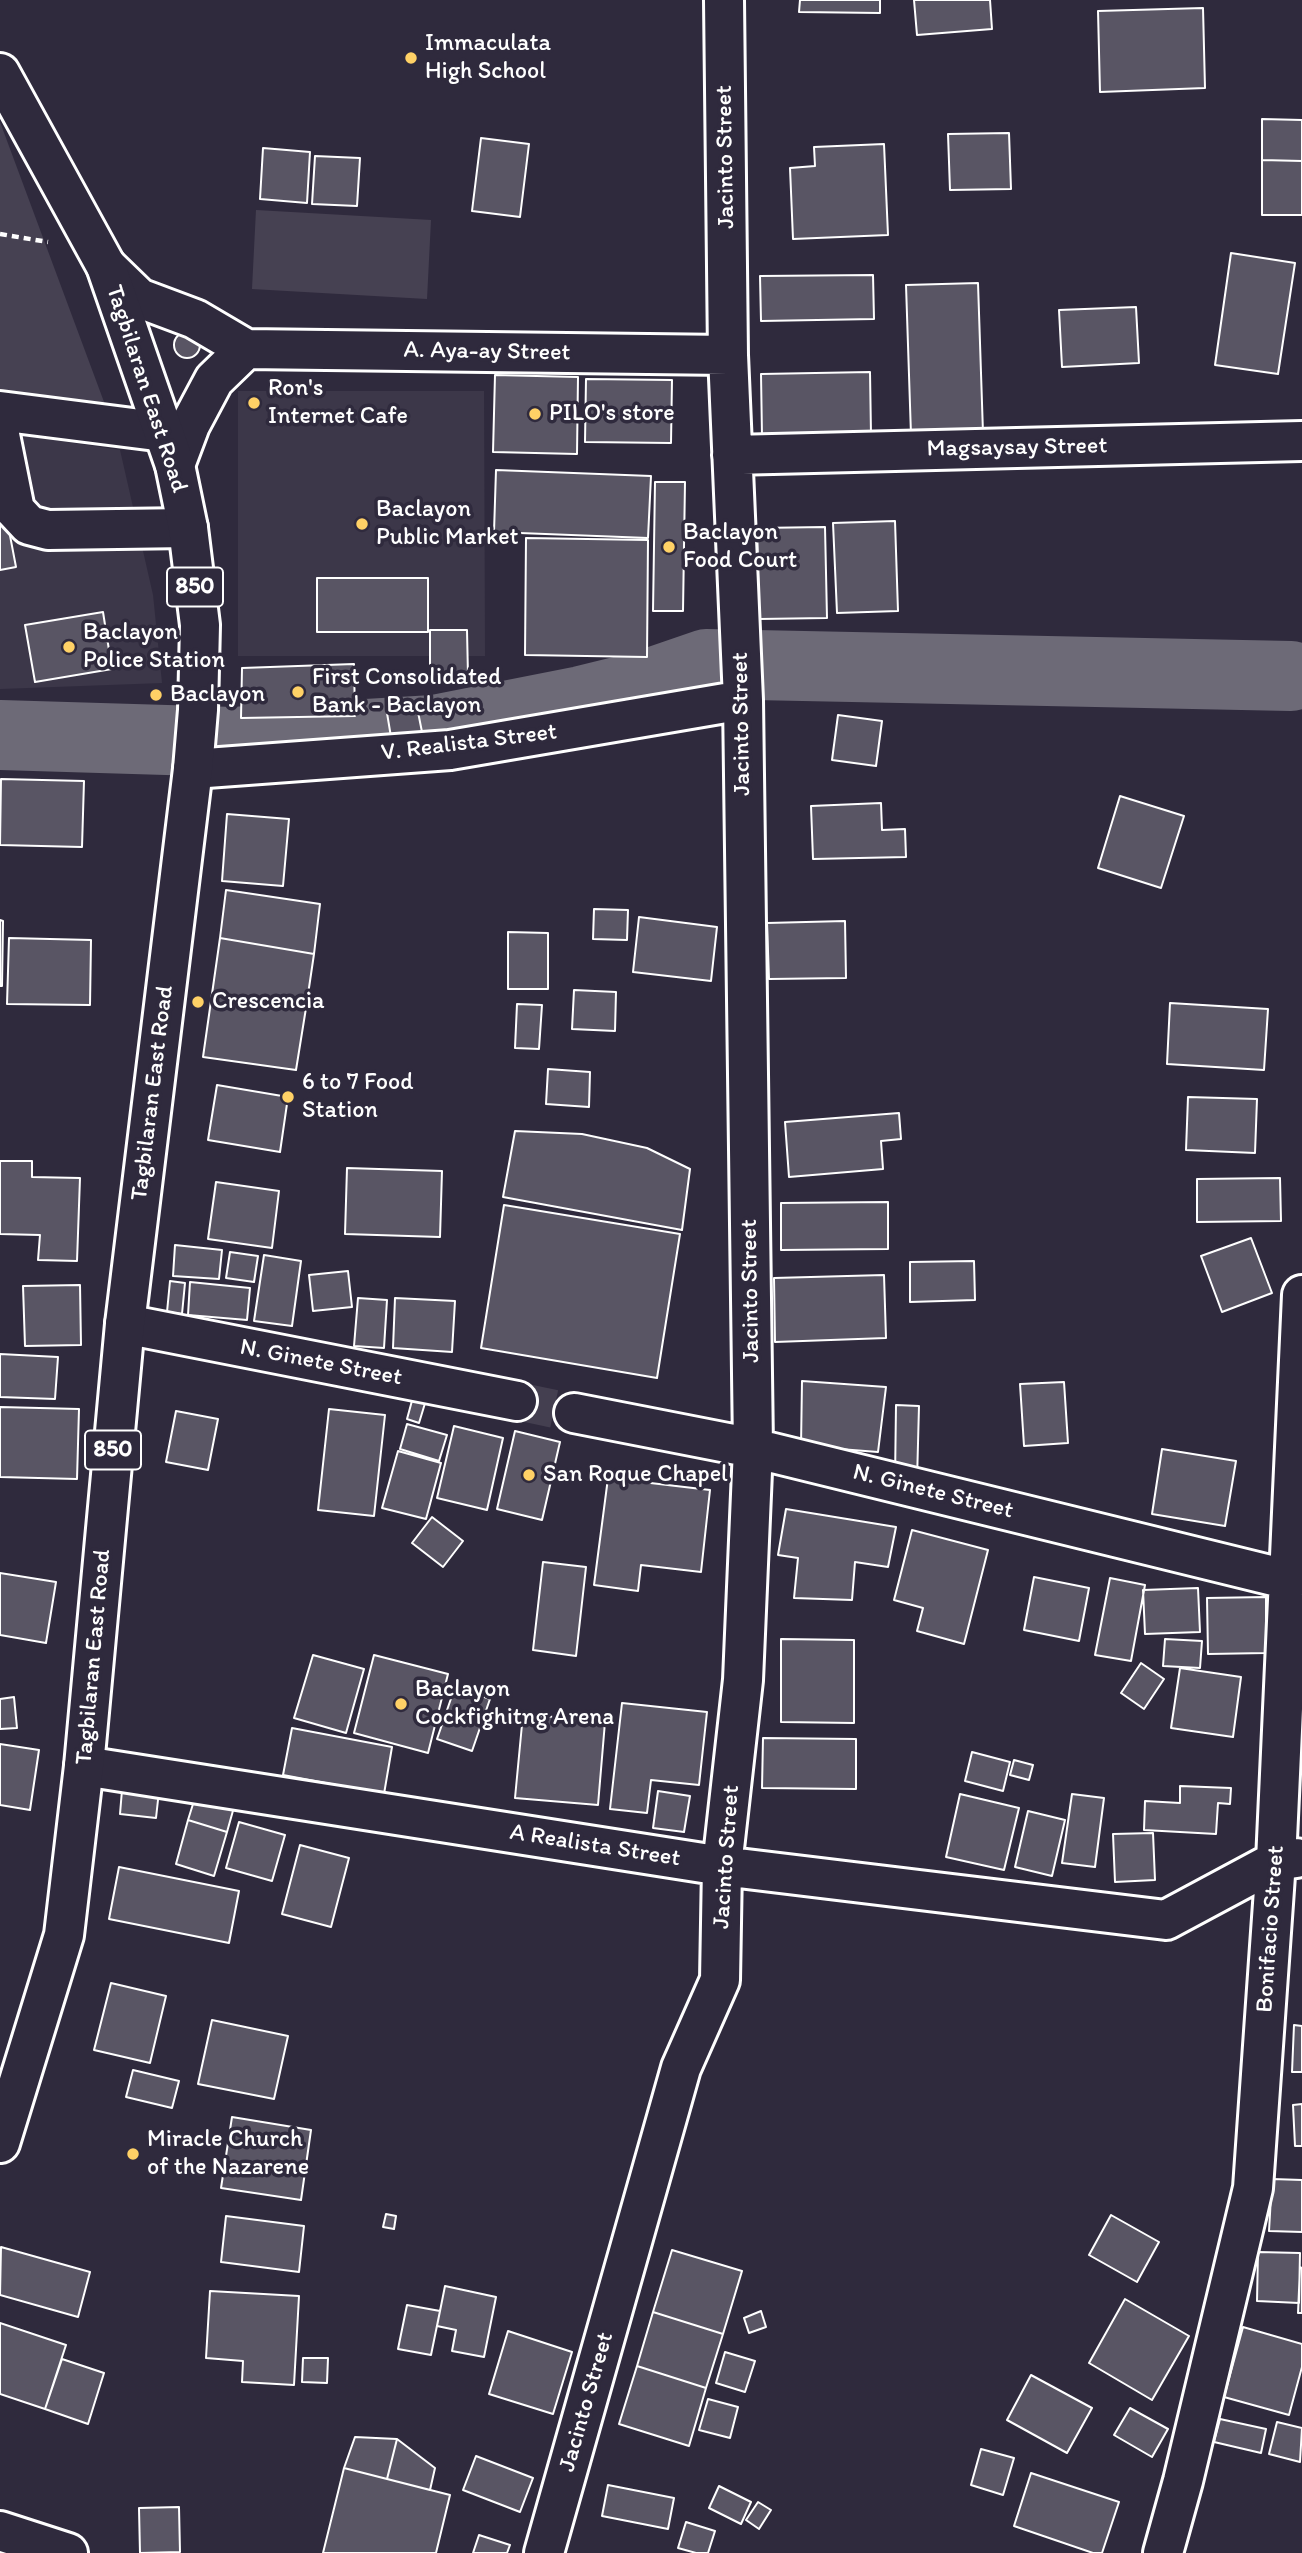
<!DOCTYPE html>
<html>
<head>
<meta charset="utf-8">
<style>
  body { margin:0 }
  canvas { display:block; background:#2f2a3d }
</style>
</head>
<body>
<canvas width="1302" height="2553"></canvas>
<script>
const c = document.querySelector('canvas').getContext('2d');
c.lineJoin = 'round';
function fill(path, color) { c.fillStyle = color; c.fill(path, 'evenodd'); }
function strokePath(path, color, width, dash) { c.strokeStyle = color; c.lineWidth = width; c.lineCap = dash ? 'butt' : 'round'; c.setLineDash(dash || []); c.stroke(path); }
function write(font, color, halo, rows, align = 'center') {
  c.font = font + ' Itim,sans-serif'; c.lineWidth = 7; c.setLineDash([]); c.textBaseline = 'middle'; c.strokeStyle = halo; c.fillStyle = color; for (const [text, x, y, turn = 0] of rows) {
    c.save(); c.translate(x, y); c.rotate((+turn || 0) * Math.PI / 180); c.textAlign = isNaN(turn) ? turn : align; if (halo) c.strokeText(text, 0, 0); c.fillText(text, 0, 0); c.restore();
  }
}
fill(new Path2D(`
  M 238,391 L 484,391 L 485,656 L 238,656 Z
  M 0,432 L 120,450 L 153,595 L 162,683 L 0,689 Z`), '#3c3749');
fill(new Path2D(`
  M 0,122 L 107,410 L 0,398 Z
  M 256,210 L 431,220 L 427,299 L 252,289 Z`), '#464152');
strokePath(new Path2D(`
  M 0,735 L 233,742 L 434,730 L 581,701 L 642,686 L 706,664 L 1291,676`), '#6d6a77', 70);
const building = new Path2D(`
  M 800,0 L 880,0 L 880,13 L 799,12 Z
  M 914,0 L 990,0 L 992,29 L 917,35 Z
  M 1203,8 L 1205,88 L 1100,92 L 1098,11 Z
  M 1262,119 L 1302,120 L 1302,161 L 1262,160 Z
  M 1009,133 L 1011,189 L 950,190 L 948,134 Z
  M 481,138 L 529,144 L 520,217 L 472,211 Z
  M 884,144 L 888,235 L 793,239 L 790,168 L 815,166 L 814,147 Z
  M 263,148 L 310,152 L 307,203 L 260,199 Z
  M 315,156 L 360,158 L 357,206 L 312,204 Z
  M 1262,160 L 1302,161 L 1302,215 L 1262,215 Z
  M 1231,253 L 1295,263 L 1278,374 L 1215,365 Z
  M 873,275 L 874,319 L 761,321 L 760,276 Z
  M 978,283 L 983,433 L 911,435 L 906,285 Z
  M 1136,307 L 1139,363 L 1062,367 L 1059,310 Z
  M174 345a13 13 0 1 1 26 0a13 13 0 1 1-26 0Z
  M 870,372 L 871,435 L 762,437 L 761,374 Z
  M 495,375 L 578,377 L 577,454 L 493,452 Z
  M 586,379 L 672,380 L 671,443 L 585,442 Z
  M 496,470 L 651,476 L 648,538 L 494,532 Z
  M 655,482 L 685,482 L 683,611 L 653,611 Z
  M 4,504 L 16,567 L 0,570 L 0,505 Z
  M 895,521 L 898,611 L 837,613 L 833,523 Z
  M 825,527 L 827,618 L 759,619 L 757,528 Z
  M 526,538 L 648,540 L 647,657 L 525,655 Z
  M 317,578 L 428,578 L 428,632 L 317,632 Z
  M 103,612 L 112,669 L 35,682 L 25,625 Z
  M 430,630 L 467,630 L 468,676 L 430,676 Z
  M 354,664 L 355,716 L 241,718 L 242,668 Z
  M 417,707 L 423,737 L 392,743 L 387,713 Z
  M 838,715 L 882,721 L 876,766 L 832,760 Z
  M 1,779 L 84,781 L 82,847 L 0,845 Z
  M 1120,796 L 1184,816 L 1161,888 L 1098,868 Z
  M 881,803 L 882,830 L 905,829 L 906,857 L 813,859 L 811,806 Z
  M 227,814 L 289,819 L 283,886 L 222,881 Z
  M 226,890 L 320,904 L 314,954 L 220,938 Z
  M 594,909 L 628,910 L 627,940 L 593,939 Z
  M 639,917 L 717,927 L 711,981 L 633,972 Z
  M 0,920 L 3,921 L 2,986 L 0,986 Z
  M 845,921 L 846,978 L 769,979 L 767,923 Z
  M 508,932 L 548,933 L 548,989 L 508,989 Z
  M 9,938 L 91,940 L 90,1005 L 7,1004 Z
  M 220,938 L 314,954 L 306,1008 L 212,994 Z
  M 574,990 L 616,992 L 615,1031 L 572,1029 Z
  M 212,994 L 306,1008 L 296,1070 L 203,1057 Z
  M 1170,1003 L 1268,1009 L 1264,1070 L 1167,1064 Z
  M 517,1004 L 542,1005 L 539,1049 L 515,1048 Z
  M 548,1069 L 590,1072 L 589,1107 L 546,1104 Z
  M 217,1085 L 288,1097 L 280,1152 L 208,1140 Z
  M 1188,1097 L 1257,1099 L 1255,1153 L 1186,1150 Z
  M 899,1113 L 901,1139 L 881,1141 L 883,1169 L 789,1177 L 785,1122 Z
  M 515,1131 L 582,1134 L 647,1148 L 690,1169 L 682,1230 L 503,1197 Z
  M 0,1161 L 32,1161 L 32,1177 L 80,1178 L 77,1261 L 38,1260 L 40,1235 L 0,1234 Z
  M 347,1168 L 442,1171 L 440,1237 L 345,1234 Z
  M 1280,1178 L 1281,1221 L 1197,1222 L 1197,1179 Z
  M 216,1182 L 279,1191 L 272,1248 L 208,1239 Z
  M 888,1202 L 888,1249 L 781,1250 L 781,1203 Z
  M 504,1205 L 680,1234 L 657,1378 L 481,1348 Z
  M 1251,1238 L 1272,1293 L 1222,1312 L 1201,1256 Z
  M 175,1245 L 222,1250 L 219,1279 L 173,1276 Z
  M 230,1252 L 258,1256 L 254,1282 L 226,1278 Z
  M 264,1255 L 301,1261 L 292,1326 L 254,1321 Z
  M 974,1261 L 975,1300 L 910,1302 L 910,1262 Z
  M 348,1271 L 352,1307 L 313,1311 L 309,1275 Z
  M 884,1275 L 886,1338 L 775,1342 L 774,1278 Z
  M 170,1281 L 185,1283 L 182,1314 L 167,1312 Z
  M 190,1282 L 250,1288 L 247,1320 L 188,1315 Z
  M 80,1285 L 81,1345 L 25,1346 L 23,1286 Z
  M 358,1298 L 387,1300 L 384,1348 L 354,1346 Z
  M 395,1298 L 455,1301 L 452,1352 L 393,1348 Z
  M 0,1354 L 58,1357 L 55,1399 L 0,1397 Z
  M 802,1381 L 886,1387 L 878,1452 L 801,1446 Z
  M 1064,1382 L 1068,1443 L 1024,1446 L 1020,1384 Z
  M 413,1397 L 426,1400 L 419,1423 L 407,1419 Z
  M 896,1405 L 919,1406 L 917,1481 L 895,1480 Z
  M 0,1407 L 79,1409 L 77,1479 L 0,1477 Z
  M 329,1409 L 385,1415 L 374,1516 L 318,1510 Z
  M 176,1411 L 218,1419 L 208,1470 L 166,1462 Z
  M 407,1424 L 447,1435 L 439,1461 L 400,1449 Z
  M 454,1426 L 503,1438 L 487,1510 L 437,1498 Z
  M 515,1431 L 560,1442 L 542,1520 L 497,1509 Z
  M 1162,1449 L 1236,1461 L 1225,1526 L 1152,1514 Z
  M 398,1451 L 441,1463 L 426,1519 L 382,1508 Z
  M 608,1478 L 710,1490 L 701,1572 L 641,1565 L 638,1591 L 594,1585 Z
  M 786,1509 L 896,1527 L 888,1567 L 855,1562 L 852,1600 L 794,1598 L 798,1558 L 778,1555 Z
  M 432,1517 L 463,1541 L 443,1567 L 412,1543 Z
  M 912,1530 L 988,1550 L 964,1644 L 917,1631 L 923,1608 L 894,1600 Z
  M 543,1562 L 586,1567 L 576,1656 L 533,1650 Z
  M 0,1573 L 56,1582 L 46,1643 L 0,1635 Z
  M 1034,1577 L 1089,1588 L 1079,1641 L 1024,1630 Z
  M 1110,1578 L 1145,1585 L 1131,1661 L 1095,1655 Z
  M 1198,1588 L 1200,1632 L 1145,1634 L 1143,1590 Z
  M 1266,1597 L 1266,1653 L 1208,1654 L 1207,1598 Z
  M 781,1639 L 854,1640 L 854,1723 L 781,1722 Z
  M 1165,1639 L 1202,1641 L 1200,1668 L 1163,1666 Z
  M 313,1655 L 364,1669 L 346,1733 L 294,1718 Z
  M 374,1655 L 448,1674 L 428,1753 L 354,1733 Z
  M 1141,1663 L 1164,1679 L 1144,1709 L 1121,1693 Z
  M 1180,1668 L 1241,1677 L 1233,1737 L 1171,1728 Z
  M 455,1687 L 490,1699 L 472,1751 L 437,1739 Z
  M 14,1697 L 17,1728 L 0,1729 L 0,1699 Z
  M 622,1703 L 707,1712 L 699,1785 L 651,1780 L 647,1813 L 610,1809 Z
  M 523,1714 L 605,1722 L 598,1805 L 515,1798 Z
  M 292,1728 L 392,1747 L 384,1794 L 283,1775 Z
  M 763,1738 L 856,1739 L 856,1789 L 762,1788 Z
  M 0,1744 L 39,1750 L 30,1810 L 0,1805 Z
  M 972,1752 L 1010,1762 L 1003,1791 L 965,1781 Z
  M 1014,1760 L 1033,1765 L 1029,1780 L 1010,1775 Z
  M 123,1778 L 160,1782 L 156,1818 L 120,1814 Z
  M 1180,1786 L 1231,1788 L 1230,1804 L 1218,1803 L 1216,1834 L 1144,1830 L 1145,1801 L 1180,1803 Z
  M 198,1788 L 236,1800 L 227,1832 L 188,1820 Z
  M 658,1791 L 690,1796 L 684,1832 L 653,1828 Z
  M 960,1794 L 1019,1808 L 1004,1870 L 946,1857 Z
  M 1072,1794 L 1104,1798 L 1095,1867 L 1062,1863 Z
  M 1028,1811 L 1065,1820 L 1052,1876 L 1015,1867 Z
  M 188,1820 L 227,1832 L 214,1876 L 176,1864 Z
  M 239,1822 L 285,1835 L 272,1881 L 226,1868 Z
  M 1153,1833 L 1155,1880 L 1115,1882 L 1113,1834 Z
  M 300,1845 L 349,1858 L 331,1927 L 282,1914 Z
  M 119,1867 L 239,1891 L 229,1943 L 109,1919 Z
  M 111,1983 L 166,1996 L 150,2063 L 94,2050 Z
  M 212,2020 L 288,2036 L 274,2099 L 198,2084 Z
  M 1294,2025 L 1302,2026 L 1302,2072 L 1292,2072 Z
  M 133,2070 L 179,2081 L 172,2108 L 126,2097 Z
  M 1302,2104 L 1302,2146 L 1295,2146 L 1293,2105 Z
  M 232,2117 L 311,2130 L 301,2200 L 221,2188 Z
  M 1272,2179 L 1302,2180 L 1302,2232 L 1269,2231 Z
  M 386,2214 L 396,2216 L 394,2229 L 383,2227 Z
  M 1111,2215 L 1159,2242 L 1137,2282 L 1089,2255 Z
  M 226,2216 L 304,2226 L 299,2272 L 221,2262 Z
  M 1,2247 L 90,2272 L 78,2317 L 0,2295 Z
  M 672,2250 L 742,2271 L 723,2334 L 653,2312 Z
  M 1258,2252 L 1300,2253 L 1299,2303 L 1257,2301 Z
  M 1300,2267 L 1302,2268 L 1302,2313 L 1298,2313 Z
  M 445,2286 L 496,2297 L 484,2357 L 452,2351 L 456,2330 L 437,2326 Z
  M 210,2291 L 299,2296 L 294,2385 L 242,2382 L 243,2361 L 206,2358 Z
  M 1125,2299 L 1189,2336 L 1152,2400 L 1089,2363 Z
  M 407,2305 L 440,2311 L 431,2355 L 398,2349 Z
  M 761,2311 L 766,2327 L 749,2333 L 744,2318 Z
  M 653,2312 L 723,2334 L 706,2388 L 637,2366 Z
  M 0,2323 L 66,2345 L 45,2409 L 0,2394 Z
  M 1243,2327 L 1302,2344 L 1302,2367 L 1289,2415 L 1224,2397 Z
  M 508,2331 L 572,2352 L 553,2414 L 489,2394 Z
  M 725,2352 L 755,2361 L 745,2392 L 716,2383 Z
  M 303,2358 L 328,2358 L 327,2383 L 302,2382 Z
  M 62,2359 L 104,2373 L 88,2424 L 45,2409 Z
  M 637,2366 L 706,2388 L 689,2446 L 619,2424 Z
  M 1031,2375 L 1092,2408 L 1067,2453 L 1007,2420 Z
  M 708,2399 L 738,2407 L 730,2438 L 699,2430 Z
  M 1130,2408 L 1168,2429 L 1152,2457 L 1114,2435 Z
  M 1220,2419 L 1266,2429 L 1261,2453 L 1214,2442 Z
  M 1277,2422 L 1302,2428 L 1300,2462 L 1269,2454 Z
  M 355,2437 L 397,2439 L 387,2479 L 344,2468 Z
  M 397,2439 L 435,2468 L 430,2490 L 387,2479 Z
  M 981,2449 L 1014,2458 L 1003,2495 L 971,2485 Z
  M 476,2456 L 533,2478 L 520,2512 L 463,2490 Z
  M 344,2468 L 450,2495 L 436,2553 L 323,2553 Z
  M 1031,2473 L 1119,2502 L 1102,2553 L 1093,2553 L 1014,2526 Z
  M 608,2485 L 674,2498 L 668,2529 L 602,2516 Z
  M 719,2486 L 751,2502 L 741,2524 L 709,2508 Z
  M 758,2502 L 771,2510 L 759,2529 L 746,2520 Z
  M 179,2507 L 180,2552 L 140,2553 L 139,2508 Z
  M 686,2522 L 715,2531 L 708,2553 L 696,2553 L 678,2548 Z
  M 479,2535 L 510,2545 L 507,2553 L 473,2553 Z`);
fill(building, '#595564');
strokePath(building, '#fff', 2);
strokePath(new Path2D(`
  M 517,1401 L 574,1413`), '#443f50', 38, [38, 19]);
const minor = new Path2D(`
  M 106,266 L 139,298 L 195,319 L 246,349 L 728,355
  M 0,411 L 164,432
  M 0,435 L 15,510 L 29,525 L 48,530 L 188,528
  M 732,455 L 1302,441
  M 175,465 L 190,425 L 214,380 L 246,349
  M 193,769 L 450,750 L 743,700
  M 125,1324 L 517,1401
  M 574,1413 L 753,1448 L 1290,1580
  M 84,1766 L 722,1866 L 1166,1920 L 1276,1861 L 1296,1858
  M 0,2531 L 68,2553
  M 544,2553 L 681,2068 L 720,1980 L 722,1866 L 743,1680 L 753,1448 L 743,700 L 728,355 L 724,0
  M 1163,2553 L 1183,2481 L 1253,2188 L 1276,1861 L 1302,1295`);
const major = new Path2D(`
  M 0,73 L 106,266 L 175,465 L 188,528 L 200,625 L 198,710 L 193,769 L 125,1324 L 84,1766 L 64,1935 L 0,2143`);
strokePath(minor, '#fff', 44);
strokePath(major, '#fff', 44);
strokePath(new Path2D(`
  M 0,234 L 48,242`), '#fff', 4.5, [7, 5]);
strokePath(minor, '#2f2a3d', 38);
strokePath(major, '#2f2a3d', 38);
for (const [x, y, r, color] of [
  [411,58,7,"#ffd166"],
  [254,403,7,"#ffd166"],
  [535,414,7,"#ffd166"],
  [362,524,7,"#ffd166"],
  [669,547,7,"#ffd166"],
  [69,647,7,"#ffd166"],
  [298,692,7,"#ffd166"],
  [156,695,7,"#ffd166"],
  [198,1002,7,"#ffd166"],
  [288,1097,7,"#ffd166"],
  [529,1475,7,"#ffd166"],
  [401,1704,7,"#ffd166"],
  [133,2154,7,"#ffd166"]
]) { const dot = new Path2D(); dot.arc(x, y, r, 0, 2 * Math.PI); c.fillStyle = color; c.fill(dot); strokePath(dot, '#2f2a3d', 2.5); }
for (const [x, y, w] of [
  [195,587,56],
  [113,1450,56]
]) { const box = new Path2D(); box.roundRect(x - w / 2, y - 19.5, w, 39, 5); c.fillStyle = '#2f2a3d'; c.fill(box); strokePath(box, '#fff', 2); }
write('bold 23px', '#fff', null, [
  ["850",195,587],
  ["850",113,1450]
]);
write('24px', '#fff', '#2f2a3d', [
  ["Immaculata",425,44],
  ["High School",425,72],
  ["Ron's",268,389],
  ["Internet Cafe",268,417],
  ["PILO's store",549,414],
  ["Baclayon",376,510],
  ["Public Market",376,538],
  ["Baclayon",683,533],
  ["Food Court",683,561],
  ["Baclayon",83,633],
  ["Police Station",83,661],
  ["First Consolidated",312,678],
  ["Bank - Baclayon",312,706],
  ["Baclayon",170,695],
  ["Crescencia",212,1002],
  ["6 to 7 Food",302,1083],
  ["Station",302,1111],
  ["San Roque Chapel",543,1475],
  ["Baclayon",415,1690],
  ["Cockfighitng Arena",415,1718],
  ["Miracle Church",147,2140],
  ["of the Nazarene",147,2168]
], 'left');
write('24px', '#fff', '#2f2a3d', [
  ["Jacinto Street",726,157,-91],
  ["A. Aya-ay Street",487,352,1],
  ["Tagbilaran East Road",146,389,72],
  ["Magsaysay Street",1017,448,-1],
  ["Jacinto Street",742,724,-91],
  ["V. Realista Street",469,743,-7],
  ["Tagbilaran East Road",153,1093,-83],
  ["Jacinto Street",751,1291,-91],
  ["N. Ginete Street",321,1363,11],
  ["N. Ginete Street",933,1492,14],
  ["Tagbilaran East Road",94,1657,-85],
  ["A Realista Street",595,1846,9],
  ["Jacinto Street",727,1857,-86],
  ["Bonifacio Street",1271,1929,-86],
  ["Jacinto Street",587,2402,-74]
]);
</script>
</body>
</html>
